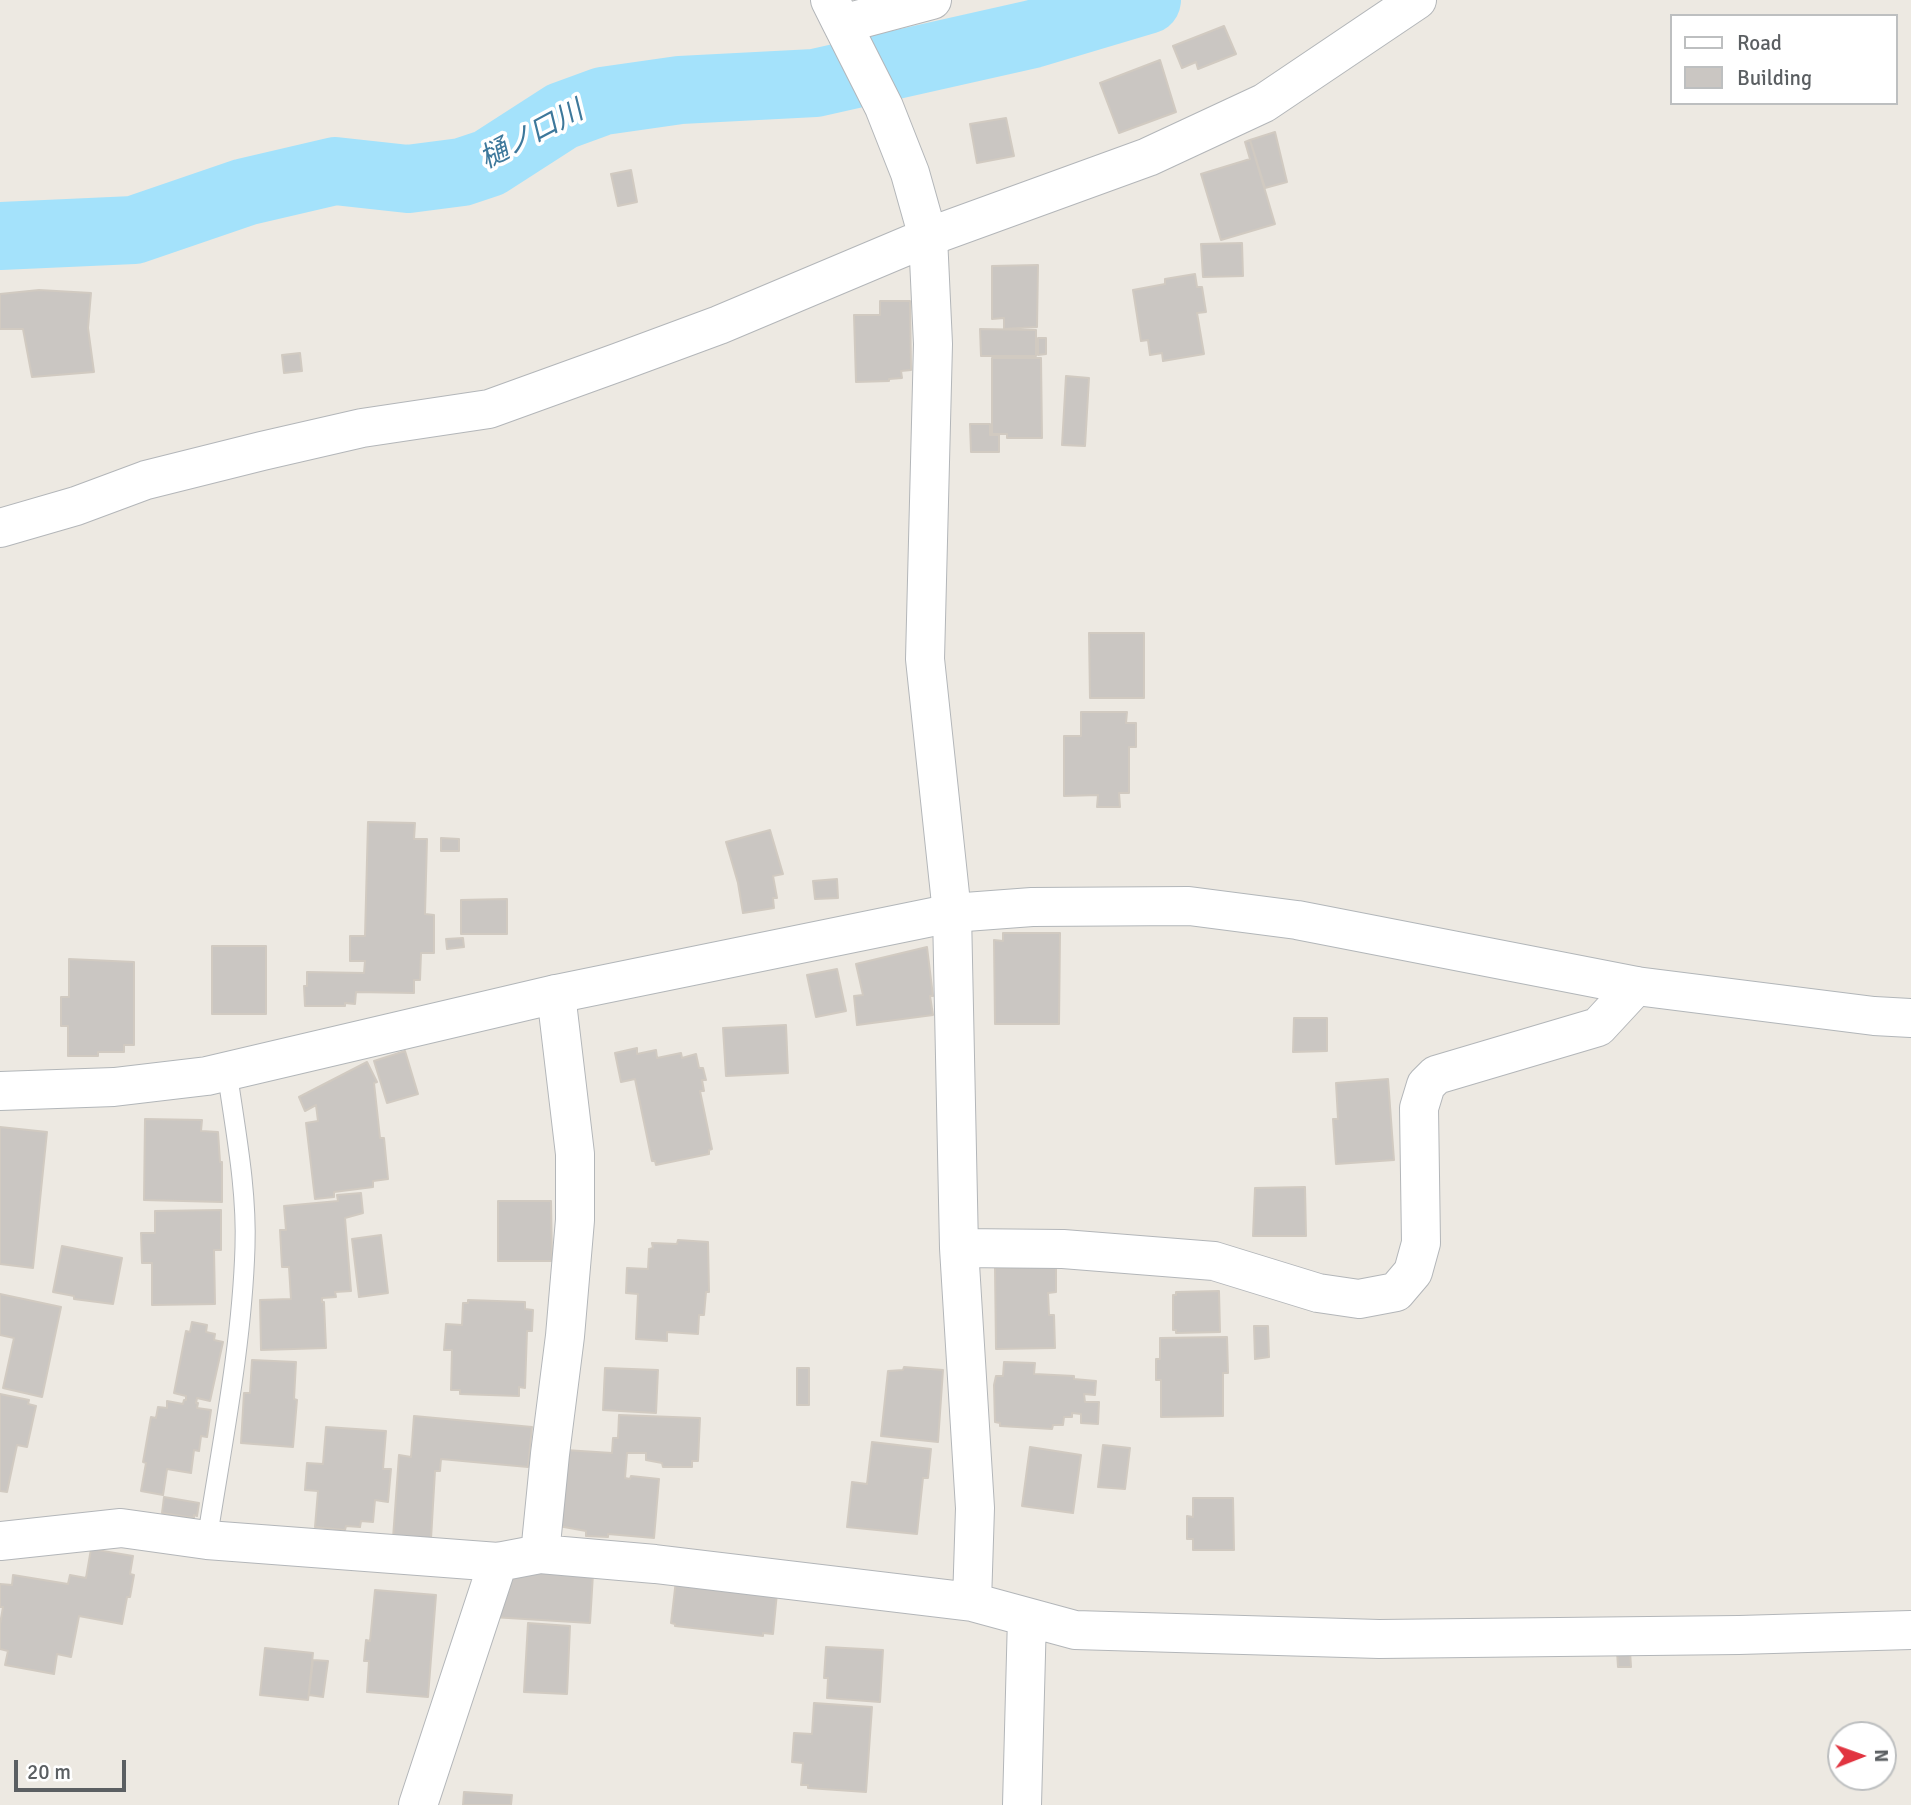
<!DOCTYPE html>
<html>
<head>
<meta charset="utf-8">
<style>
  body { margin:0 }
  #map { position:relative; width:1911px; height:1805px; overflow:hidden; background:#ede9e2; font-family:Signika,sans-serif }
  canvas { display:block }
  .legend { position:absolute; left:1670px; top:14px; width:228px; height:91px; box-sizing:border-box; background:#fff; border:2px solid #bdbfc0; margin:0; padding:9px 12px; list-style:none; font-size:21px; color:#5b5f62 }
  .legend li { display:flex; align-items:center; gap:14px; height:35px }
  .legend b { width:35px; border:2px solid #bdbfc0 }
  .north { position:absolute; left:1827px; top:1721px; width:70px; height:70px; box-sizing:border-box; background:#fff; border:2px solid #bdbfc0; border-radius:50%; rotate:89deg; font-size:19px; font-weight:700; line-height:28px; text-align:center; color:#5b5f62 }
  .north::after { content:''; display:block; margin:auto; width:24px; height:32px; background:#e13440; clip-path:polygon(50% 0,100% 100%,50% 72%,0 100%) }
  .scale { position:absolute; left:14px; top:1760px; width:112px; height:32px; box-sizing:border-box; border:4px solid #5b5f62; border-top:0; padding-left:9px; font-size:21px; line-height:24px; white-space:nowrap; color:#5b5f62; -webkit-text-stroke:5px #fff; paint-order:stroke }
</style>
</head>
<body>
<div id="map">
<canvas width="1911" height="1805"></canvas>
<ul class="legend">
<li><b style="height:9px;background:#fff"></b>Road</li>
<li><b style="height:19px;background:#cac6c2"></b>Building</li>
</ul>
<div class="north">N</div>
<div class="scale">20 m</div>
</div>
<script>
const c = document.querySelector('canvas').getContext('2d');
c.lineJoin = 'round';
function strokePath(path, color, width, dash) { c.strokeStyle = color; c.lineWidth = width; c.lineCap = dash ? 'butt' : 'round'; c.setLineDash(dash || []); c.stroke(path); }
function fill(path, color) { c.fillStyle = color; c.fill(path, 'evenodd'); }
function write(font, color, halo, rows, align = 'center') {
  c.font = font + ' Signika,"Noto Sans JP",sans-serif'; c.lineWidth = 7; c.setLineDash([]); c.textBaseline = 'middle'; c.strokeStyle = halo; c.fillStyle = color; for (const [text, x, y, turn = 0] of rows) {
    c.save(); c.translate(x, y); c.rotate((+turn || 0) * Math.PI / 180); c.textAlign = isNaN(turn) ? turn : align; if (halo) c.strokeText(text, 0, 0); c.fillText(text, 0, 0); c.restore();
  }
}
strokePath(new Path2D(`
  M 0,236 L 134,230 L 245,192 L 335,171 L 408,179 L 462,172 L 489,163 L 562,116 L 603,101 L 680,90 L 815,83 L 1033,34 L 1147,0`), '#a4e2fb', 68);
const building = new Path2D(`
  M 1224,26 L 1236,54 L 1198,69 L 1196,62 L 1182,68 L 1173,46 Z
  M 1160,60 L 1176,112 L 1119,133 L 1100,83 Z
  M 1006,118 L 1014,156 L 977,163 L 970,124 Z
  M 1275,132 L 1287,182 L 1265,188 L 1250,140 Z
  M 1250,140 L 1275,224 L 1221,240 L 1201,174 L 1250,159 L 1245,142 Z
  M 631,170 L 637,202 L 618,206 L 611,174 Z
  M 1242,243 L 1243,276 L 1203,277 L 1201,244 Z
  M 1038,265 L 1037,327 L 1004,329 L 1004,318 L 992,319 L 992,266 Z
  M 1195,274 L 1197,287 L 1202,287 L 1206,312 L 1197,313 L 1204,354 L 1163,361 L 1162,353 L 1150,355 L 1148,340 L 1141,341 L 1133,290 L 1165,284 L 1165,279 Z
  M 39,290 L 91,293 L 88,328 L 94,372 L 32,377 L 23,329 L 0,329 L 0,294 Z
  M 880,301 L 910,301 L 911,370 L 901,371 L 902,378 L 889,379 L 889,381 L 856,382 L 854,315 L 880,315 Z
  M 980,329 L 1036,330 L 1036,356 L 981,356 Z
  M 1038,338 L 1046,338 L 1046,354 L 1038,355 Z
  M 300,353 L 302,371 L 284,373 L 282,355 Z
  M 992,358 L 1041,358 L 1042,438 L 1007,438 L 1007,434 L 992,434 Z
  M 1066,376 L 1089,378 L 1085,446 L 1062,445 Z
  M 970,424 L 990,424 L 990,435 L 999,435 L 999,452 L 971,452 Z
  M 1089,633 L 1144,633 L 1144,698 L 1090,698 Z
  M 1081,712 L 1127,712 L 1126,723 L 1136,723 L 1136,747 L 1129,747 L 1129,793 L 1119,793 L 1120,807 L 1097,807 L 1098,795 L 1064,796 L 1064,736 L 1081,736 Z
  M 368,822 L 415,823 L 414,839 L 427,839 L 425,914 L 434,915 L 434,953 L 421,953 L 420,980 L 414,980 L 414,993 L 356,992 L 355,1004 L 345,1003 L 345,1006 L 305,1006 L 304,986 L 307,986 L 307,972 L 364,973 L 365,961 L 350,961 L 350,936 L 365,936 Z
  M 770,830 L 783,874 L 773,876 L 777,898 L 773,898 L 774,908 L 743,913 L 738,883 L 726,842 Z
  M 441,838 L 459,839 L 459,851 L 441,851 Z
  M 837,879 L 838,898 L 815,899 L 813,881 Z
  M 507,899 L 507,934 L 461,934 L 461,900 Z
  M 1003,933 L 1060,933 L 1059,1024 L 995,1024 L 994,940 L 1003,941 Z
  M 463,938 L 464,947 L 447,949 L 446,939 Z
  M 212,946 L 266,946 L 266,1014 L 212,1014 Z
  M 927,947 L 933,996 L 930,996 L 933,1015 L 857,1025 L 854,996 L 863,995 L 856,964 Z
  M 69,959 L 134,962 L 134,1045 L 124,1045 L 124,1052 L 98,1052 L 98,1056 L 68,1056 L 68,1026 L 61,1026 L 61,997 L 69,997 Z
  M 837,969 L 846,1011 L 816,1017 L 807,975 Z
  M 1294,1018 L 1327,1018 L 1327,1051 L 1293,1052 Z
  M 786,1025 L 788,1073 L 726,1076 L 723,1028 Z
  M 637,1048 L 637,1054 L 656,1050 L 657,1058 L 681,1053 L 682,1058 L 696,1054 L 699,1068 L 703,1068 L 706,1080 L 702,1080 L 704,1091 L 700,1091 L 712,1149 L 709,1150 L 709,1154 L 656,1165 L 655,1161 L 652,1161 L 635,1079 L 621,1082 L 615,1053 Z
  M 405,1051 L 418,1094 L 387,1103 L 374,1061 Z
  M 367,1062 L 377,1082 L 374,1083 L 380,1138 L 384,1138 L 388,1179 L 373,1181 L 373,1187 L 334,1192 L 334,1197 L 315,1199 L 306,1123 L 318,1121 L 316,1105 L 305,1111 L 299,1097 Z
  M 1388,1079 L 1394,1160 L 1336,1164 L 1333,1119 L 1338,1119 L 1336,1083 Z
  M 145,1119 L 202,1120 L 201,1131 L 218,1132 L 220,1162 L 222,1162 L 222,1202 L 144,1200 Z
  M 0,1127 L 47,1132 L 33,1268 L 0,1264 Z
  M 1305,1187 L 1306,1236 L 1253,1236 L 1255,1188 Z
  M 361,1193 L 363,1213 L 345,1218 L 351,1291 L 335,1292 L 336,1297 L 322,1298 L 322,1302 L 324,1302 L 326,1348 L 261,1350 L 260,1300 L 291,1299 L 289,1267 L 282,1267 L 280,1230 L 286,1230 L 284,1206 L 338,1201 L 337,1195 Z
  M 498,1201 L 551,1201 L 552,1261 L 498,1261 Z
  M 221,1210 L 221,1250 L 214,1250 L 215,1304 L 152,1305 L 152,1263 L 142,1263 L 141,1233 L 155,1233 L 155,1211 Z
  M 381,1235 L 388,1293 L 359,1297 L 352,1239 Z
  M 678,1240 L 708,1242 L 709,1292 L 706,1292 L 704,1315 L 699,1315 L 698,1334 L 667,1332 L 667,1341 L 636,1339 L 638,1294 L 626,1293 L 627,1268 L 648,1269 L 649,1249 L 653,1248 L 652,1243 L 677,1244 Z
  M 62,1246 L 122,1258 L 113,1304 L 74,1299 L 74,1296 L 53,1292 Z
  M 1056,1266 L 1056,1292 L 1048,1293 L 1049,1315 L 1054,1315 L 1055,1348 L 996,1349 L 995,1268 Z
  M 1219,1291 L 1220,1332 L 1176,1333 L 1176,1330 L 1173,1330 L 1173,1295 L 1176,1295 L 1176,1292 Z
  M 0,1294 L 61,1307 L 42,1397 L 3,1388 L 14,1338 L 0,1335 Z
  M 468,1300 L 525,1302 L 525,1309 L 533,1310 L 532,1331 L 527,1331 L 525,1388 L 519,1387 L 519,1396 L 460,1394 L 460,1390 L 451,1390 L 452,1350 L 444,1350 L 446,1324 L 462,1325 L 463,1303 L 468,1303 Z
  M 192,1322 L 207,1325 L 206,1332 L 215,1334 L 214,1340 L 223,1342 L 210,1401 L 197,1398 L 196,1403 L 198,1403 L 197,1408 L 211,1410 L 207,1437 L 201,1436 L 199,1451 L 194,1450 L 191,1473 L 167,1469 L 163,1495 L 141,1491 L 146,1463 L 143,1462 L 151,1417 L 156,1418 L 158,1407 L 167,1408 L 167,1401 L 183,1404 L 184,1400 L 186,1400 L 186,1396 L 174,1393 L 186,1331 L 190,1332 Z
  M 1254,1326 L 1268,1326 L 1269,1357 L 1255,1359 Z
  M 1227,1337 L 1228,1373 L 1223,1373 L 1223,1416 L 1161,1417 L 1161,1380 L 1156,1380 L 1156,1359 L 1160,1359 L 1160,1338 Z
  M 252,1360 L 296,1362 L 294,1399 L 297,1400 L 293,1447 L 241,1443 L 244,1393 L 250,1393 Z
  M 1004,1362 L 1035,1363 L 1034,1374 L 1074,1376 L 1074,1379 L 1096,1381 L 1095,1395 L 1084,1394 L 1085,1402 L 1099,1402 L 1098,1424 L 1081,1423 L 1081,1414 L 1072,1413 L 1072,1417 L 1064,1417 L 1063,1425 L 1053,1425 L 1052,1429 L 1000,1426 L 1000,1423 L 995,1422 L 994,1385 L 996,1376 L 1003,1376 Z
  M 904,1367 L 943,1370 L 938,1442 L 881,1436 L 888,1371 L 903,1370 Z
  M 605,1368 L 658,1370 L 656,1413 L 603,1410 Z
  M 797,1368 L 809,1368 L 809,1405 L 797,1405 Z
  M 0,1394 L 29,1400 L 28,1404 L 36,1406 L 27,1447 L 17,1445 L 7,1492 L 0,1491 Z
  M 619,1415 L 700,1418 L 698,1461 L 692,1461 L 692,1467 L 663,1467 L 662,1463 L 646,1460 L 646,1453 L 627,1453 L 625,1478 L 630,1479 L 631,1476 L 659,1479 L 654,1538 L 608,1534 L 608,1537 L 586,1536 L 586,1531 L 553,1525 L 565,1450 L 612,1453 L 613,1438 L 618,1438 Z
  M 414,1416 L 532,1427 L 528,1467 L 441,1459 L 440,1471 L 435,1471 L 431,1539 L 393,1538 L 399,1455 L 411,1457 Z
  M 326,1427 L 386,1431 L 383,1469 L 391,1469 L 388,1502 L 375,1500 L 373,1522 L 361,1521 L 360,1527 L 346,1526 L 345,1530 L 315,1527 L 318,1491 L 305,1490 L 307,1463 L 323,1464 Z
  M 872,1442 L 931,1449 L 928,1478 L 923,1478 L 917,1534 L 847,1527 L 852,1482 L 867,1484 Z
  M 1103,1445 L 1130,1448 L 1125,1489 L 1098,1487 Z
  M 1030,1447 L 1081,1455 L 1073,1513 L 1022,1506 Z
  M 164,1497 L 199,1503 L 197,1516 L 194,1515 L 194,1518 L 162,1513 Z
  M 1193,1498 L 1233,1498 L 1234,1550 L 1193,1550 L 1193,1539 L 1187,1539 L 1187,1516 L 1193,1517 Z
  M 91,1549 L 133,1556 L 130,1574 L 134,1575 L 130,1597 L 127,1597 L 122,1624 L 79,1616 L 71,1657 L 57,1654 L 54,1674 L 5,1665 L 8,1651 L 0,1649 L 0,1624 L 3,1607 L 0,1607 L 0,1584 L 12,1585 L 13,1575 L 68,1584 L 70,1575 L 86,1578 Z
  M 521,1570 L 593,1574 L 590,1623 L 492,1617 L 505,1575 Z
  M 676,1580 L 777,1593 L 773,1634 L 763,1633 L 763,1636 L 675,1626 L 675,1624 L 671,1623 Z
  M 375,1590 L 436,1595 L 428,1697 L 367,1692 L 369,1661 L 364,1661 L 366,1640 L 370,1641 Z
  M 528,1623 L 570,1626 L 567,1694 L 524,1692 Z
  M 826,1647 L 883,1650 L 880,1702 L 827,1698 L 828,1678 L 824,1678 Z
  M 265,1648 L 313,1653 L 308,1700 L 260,1695 Z
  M 1617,1651 L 1630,1651 L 1631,1667 L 1618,1667 Z
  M 313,1660 L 328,1661 L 323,1697 L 309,1695 Z
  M 814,1703 L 872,1707 L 866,1792 L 808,1788 L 808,1785 L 801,1785 L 803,1763 L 792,1762 L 794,1733 L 812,1734 Z
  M 464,1792 L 512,1795 L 511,1805 L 463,1805 Z`);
fill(building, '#cac6c2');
strokePath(building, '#d1cac1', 2);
const lane = new Path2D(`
  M 207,1540 C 222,1443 242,1345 245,1247 C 247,1188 235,1129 227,1071`);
const street = new Path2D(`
  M 830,0 L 842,24 L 932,0
  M 842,24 L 884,107 L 910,173 L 928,237 L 933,344 L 925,659 L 952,913 L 959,1248 L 975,1508 L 972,1602
  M 0,528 L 76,506 L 146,480 L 262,451 L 362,428 L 489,409 L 619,362 L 719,325 L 928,237 L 1148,157 L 1264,103 L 1417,0
  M 959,1248 L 1063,1249 L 1214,1261 L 1318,1293 L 1359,1299 L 1396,1292 L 1413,1272 L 1421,1243 L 1419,1108 L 1426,1085 L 1436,1075 L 1598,1027 L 1636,986
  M 0,1541 L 121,1528 L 207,1540 L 498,1562 L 540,1554 L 655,1564 L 972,1602 L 1075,1630 L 1379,1639 L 1739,1635 L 1911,1630
  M 540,1554 L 550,1454 L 565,1336 L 575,1220 L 575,1154 L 556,994
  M 418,1805 L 498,1562
  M 1022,1805 L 1027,1617`);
const secondary = new Path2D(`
  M 0,1091 L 114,1087 L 207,1076 L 556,994 L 952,913 L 1032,907 L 1189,906 L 1297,920 L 1636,986 L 1874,1016 L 1911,1018`);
strokePath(lane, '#b3b6b9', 21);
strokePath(street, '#b3b6b9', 40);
strokePath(secondary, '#b2b6b9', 40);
strokePath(lane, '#fff', 19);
strokePath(street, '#fff', 38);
strokePath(secondary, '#fff', 38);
write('italic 28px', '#3d789b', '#fff', [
  ["樋ノ口川",532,136,-28]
]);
</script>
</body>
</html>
